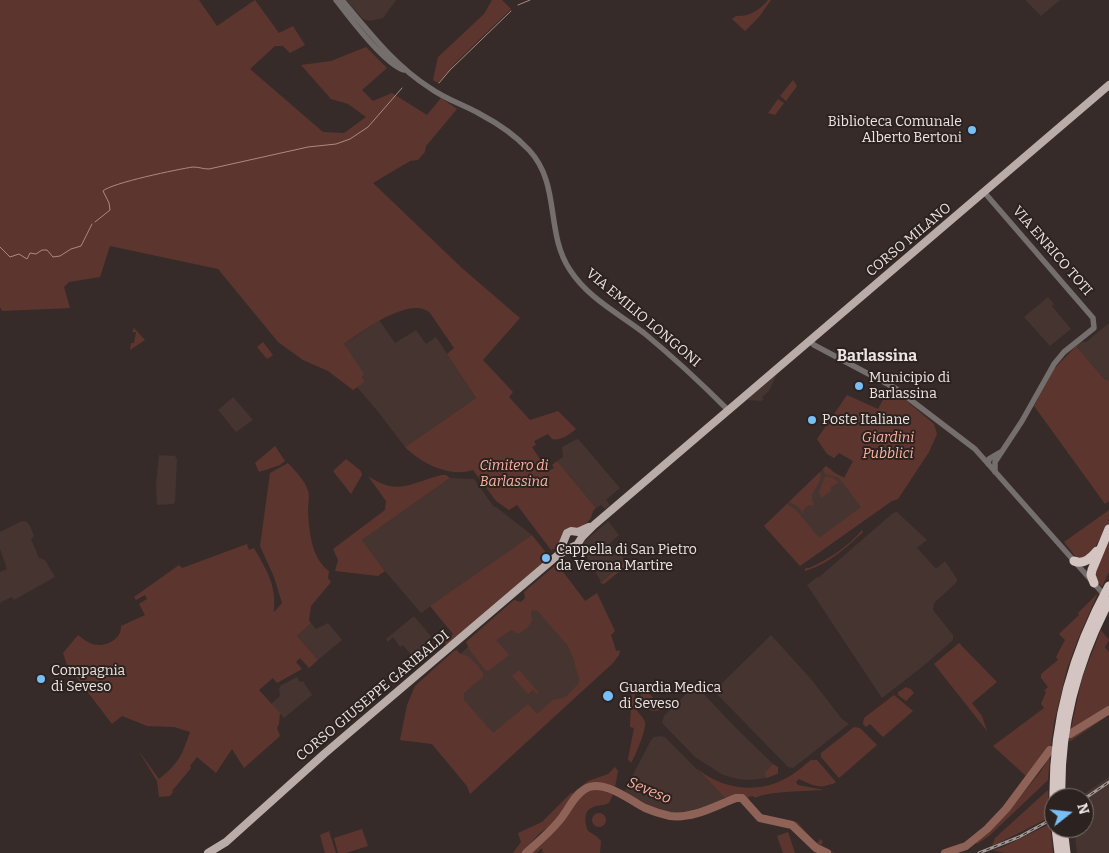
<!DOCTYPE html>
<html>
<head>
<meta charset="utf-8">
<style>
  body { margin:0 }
  #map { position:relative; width:1109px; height:853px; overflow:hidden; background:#372b29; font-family:Bitter,serif }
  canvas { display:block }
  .north { position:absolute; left:1044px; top:788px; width:50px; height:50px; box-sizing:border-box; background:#2c221f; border:1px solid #79706d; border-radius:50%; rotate:74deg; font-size:14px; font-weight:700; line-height:20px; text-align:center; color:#ede5e3 }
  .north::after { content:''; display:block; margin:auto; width:18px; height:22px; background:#78bff7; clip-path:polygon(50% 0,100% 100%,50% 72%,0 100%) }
</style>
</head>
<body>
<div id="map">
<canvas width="1109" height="853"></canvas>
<div class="north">N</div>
</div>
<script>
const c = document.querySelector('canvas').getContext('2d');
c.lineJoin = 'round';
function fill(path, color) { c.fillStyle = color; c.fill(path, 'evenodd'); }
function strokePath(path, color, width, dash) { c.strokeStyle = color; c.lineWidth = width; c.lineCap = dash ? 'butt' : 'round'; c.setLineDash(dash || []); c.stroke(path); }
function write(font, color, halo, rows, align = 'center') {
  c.font = font + ' Bitter,serif'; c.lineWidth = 4; c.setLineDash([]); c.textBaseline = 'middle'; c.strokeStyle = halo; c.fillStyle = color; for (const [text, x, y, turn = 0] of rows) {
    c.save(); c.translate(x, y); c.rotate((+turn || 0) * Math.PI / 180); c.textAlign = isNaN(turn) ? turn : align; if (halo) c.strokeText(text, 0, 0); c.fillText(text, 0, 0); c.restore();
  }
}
fill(new Path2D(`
  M 346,0 L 396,0 L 383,18 L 370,21 L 363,19 Z
  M 1027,0 L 1060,0 L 1041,16 L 1026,1 Z
  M 1048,297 L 1054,304 L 1052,306 L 1071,329 L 1050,346 L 1024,317 Z
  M 379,320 L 395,343 L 416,330 L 426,344 L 436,337 L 476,398 L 405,447 L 379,413 L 357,387 L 365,382 L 344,344 Z
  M 1109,323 L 1109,381 L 1107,379 L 1105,380 L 1076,346 L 1082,342 L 1086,342 Z
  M 777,374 L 769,391 L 762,397 L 764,399 L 761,401 L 746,400 Z
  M 233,397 L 253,420 L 236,432 L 218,410 Z
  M 577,439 L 579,440 L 620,488 L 606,500 L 610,505 L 605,509 L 601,505 L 596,508 L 557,461 L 563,457 L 562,447 Z
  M 159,455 L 175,456 L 177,459 L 175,502 L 173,504 L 157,505 L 156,485 Z
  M 826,466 L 835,473 L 855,483 L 866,507 L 814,544 L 764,526 Z
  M 450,478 L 474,479 L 494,507 L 496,507 L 532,535 L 421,613 L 385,571 L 362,540 Z
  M 897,512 L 927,540 L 917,548 L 919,550 L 936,569 L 945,561 L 957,579 L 957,582 L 934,603 L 933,610 L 953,635 L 953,640 L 922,667 L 882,698 L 807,585 L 817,577 L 818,578 L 893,513 Z
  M 22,521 L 27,522 L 30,526 L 34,536 L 31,539 L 39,558 L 45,560 L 55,577 L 14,600 L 12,597 L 1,602 L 0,605 L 0,572 L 7,569 L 0,549 L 0,532 Z
  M 608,521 L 619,535 L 610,543 L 626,561 L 601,582 L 582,548 L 584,542 Z
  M 557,564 L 611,635 L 618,656 L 470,794 L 467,786 L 432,744 L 400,740 L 412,696 L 431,671 L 454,651 L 457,650 L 460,654 L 469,646 L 466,642 L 514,600 L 521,602 L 525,598 L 524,592 Z
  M 414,616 L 434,640 L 413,657 L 403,645 L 400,647 L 393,637 L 388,642 L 386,639 Z
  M 311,623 L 316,629 L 328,623 L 342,640 L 318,660 L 297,636 Z
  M 771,635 L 811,679 L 842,719 L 849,724 L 793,768 L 788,767 L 714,691 Z
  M 297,677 L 300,682 L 303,681 L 312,695 L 284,718 L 271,704 L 280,696 L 279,690 L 280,686 Z
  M 695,685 L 698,685 L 701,689 L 701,691 L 733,725 L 776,767 L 778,767 L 778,774 L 767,778 L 749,780 L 738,779 L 723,775 L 695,757 L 662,723 L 664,716 Z
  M 659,736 L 665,737 L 726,799 L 690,813 L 667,813 L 634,799 L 624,792 L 651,740 L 654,737 Z
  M 1109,777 L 1109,853 L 1077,853 L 1074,828 L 1084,828 L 1084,798 L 1078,798 Z`), '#453430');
fill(new Path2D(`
  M 0,0 L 199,0 L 217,26 L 255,0 L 279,33 L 293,26 L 305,45 L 290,53 L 283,46 L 275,46 L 250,69 L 323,132 L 344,133 L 366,117 L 348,104 L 331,99 L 301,65 L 331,61 L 366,47 L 387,68 L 362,90 L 373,101 L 392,93 L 427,115 L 441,98 L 457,109 L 426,146 L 425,152 L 418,160 L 410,161 L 373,183 L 463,269 L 520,318 L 483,360 L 513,392 L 509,397 L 530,420 L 558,411 L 576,429 C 569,435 560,441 552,439 L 548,434 L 534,441 L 536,445 L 532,447 L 548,471 L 554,468 L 552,465 L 557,461 L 596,508 L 593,511 L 591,518 L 583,527 L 564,532 L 559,547 L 551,550 L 517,505 L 509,510 L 496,501 L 473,470 C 450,478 421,463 405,447 L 476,398 L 447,354 L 454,348 L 430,313 C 411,295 362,331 344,344 L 364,374 L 362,377 L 365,382 L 353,390 L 328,371 L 303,360 L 278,342 L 218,269 L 110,246 L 100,277 L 69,282 L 64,287 L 70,308 L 2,311 L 0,307 Z
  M 492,0 L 502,0 L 511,9 L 457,61 L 438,83 L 433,80 L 438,57 L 484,14 Z
  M 768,0 L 771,0 L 759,17 L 745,31 L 732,19 L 736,16 C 749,17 760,10 768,0 Z
  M 793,80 L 797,86 L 786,101 L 780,96 Z
  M 778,99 L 784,103 L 775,115 L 768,113 Z
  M 134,328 L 145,340 L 130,350 L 131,343 L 134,343 L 136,332 L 132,332 Z
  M 263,342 L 273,355 L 267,359 L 257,347 Z
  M 1076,346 L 1105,380 L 1107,379 L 1109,381 L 1109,501 L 1105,504 L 1034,406 L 1054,369 Z
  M 890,387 L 934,424 L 937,434 L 929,452 L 898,499 L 892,501 L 800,566 L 764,526 L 787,504 L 796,510 L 819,538 L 861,507 L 839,478 L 825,474 L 823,469 L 826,466 L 835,473 L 844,478 L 853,461 L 839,453 L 834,458 L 827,454 L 817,439 L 847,395 L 878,409 Z
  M 275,446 L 285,461 L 280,465 L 259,472 L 255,463 Z
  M 346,459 L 361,471 L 362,475 L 351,494 L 333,471 Z
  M 288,463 C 295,471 305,480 308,491 C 310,497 308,504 308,510 C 309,531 311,558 329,571 L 328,578 L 331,582 L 311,606 L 309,620 L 311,623 L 297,636 L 318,660 L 309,668 L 300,658 L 296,662 L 302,669 L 277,683 L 273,678 L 259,690 L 280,713 L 279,724 L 277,728 L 280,736 L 244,768 L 232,749 L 216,773 L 197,757 L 190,766 L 191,768 L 172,791 L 173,792 L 170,796 L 159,797 L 157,781 L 138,750 L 159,779 C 178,764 182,756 190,732 L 174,727 L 147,726 L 122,716 L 112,724 L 67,665 L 63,653 L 78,635 C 83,639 87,642 92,644 C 104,648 122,640 121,626 L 145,615 L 139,604 L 147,599 L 145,595 L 136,600 L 134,597 L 179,565 L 182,568 L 247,544 L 249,550 L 254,548 C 268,573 276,584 274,612 L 282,603 L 274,577 L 260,546 L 270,473 Z
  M 820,472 C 824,485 806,492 814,504 L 811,506 L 809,505 L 803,510 L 804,514 L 797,506 L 789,502 Z
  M 442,475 L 446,475 L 450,478 L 362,540 L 385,571 L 378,576 L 335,571 L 338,560 L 333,549 L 385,510 L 386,501 L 368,476 C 399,497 411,482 442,475 Z
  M 825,476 L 833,478 L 839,482 L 830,488 L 832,490 L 821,498 L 819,492 Z
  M 1109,510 L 1109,523 L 1092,552 L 1084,559 L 1075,556 L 1064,542 Z
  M 862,530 L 863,532 C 846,548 826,566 804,571 L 806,568 L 809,568 C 829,559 849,546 862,530 Z
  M 532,535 L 547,554 L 548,560 L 447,645 L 441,641 L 443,639 L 445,642 L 453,634 L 430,606 Z
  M 1109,535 L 1109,572 L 1102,587 L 1097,581 L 1095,573 Z
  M 625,562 L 626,566 L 604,584 L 600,583 Z
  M 557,564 L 585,601 L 597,593 L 615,631 L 611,635 L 616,651 L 620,650 L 619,655 L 613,663 L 470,794 L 467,786 L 432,744 L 400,740 L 407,705 L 415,686 L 454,651 L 457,650 L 460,654 C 471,655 477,665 483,673 L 483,677 L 464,693 L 464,700 L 493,733 L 528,704 L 537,714 L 553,700 L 566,697 L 579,683 L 579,677 L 576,669 L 574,660 L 568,646 L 537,610 L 531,611 L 532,621 L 527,628 L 518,634 L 511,630 L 496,640 L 509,655 L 490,670 L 486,671 L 469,649 L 466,642 L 514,600 L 521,602 L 525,598 L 524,592 Z
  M 1098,593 L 1078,639 L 1067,669 L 1054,723 L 1051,744 L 1026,776 L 993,746 L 1044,708 L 1041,704 L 1046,692 L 1044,691 L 1048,687 L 1041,678 L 1041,674 L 1058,660 L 1056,657 L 1065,640 L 1059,634 L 1079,615 L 1078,613 Z
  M 1101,630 L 1109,640 L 1105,647 L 1109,652 L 1109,707 L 1097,716 L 1071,729 L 1082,678 Z
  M 959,643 L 997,682 L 972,703 L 982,716 L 987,731 L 934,664 Z
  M 519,670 L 539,693 L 537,694 L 533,690 L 528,694 L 512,676 Z
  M 632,684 C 636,692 634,700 636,708 C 638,714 643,716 645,722 C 647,728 635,757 631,763 L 628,759 L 634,728 L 630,727 Z
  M 640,684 L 660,705 L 661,710 L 653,711 L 644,707 L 641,700 Z
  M 906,687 L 909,689 L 910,688 L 914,693 L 906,701 L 898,695 L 898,692 Z
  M 894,695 L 913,711 L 883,737 L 870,724 L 866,727 L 863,724 L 864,718 Z
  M 1109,712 L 1109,715 L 1069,742 L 1070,738 Z
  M 854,727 L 860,728 L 877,745 L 839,778 L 821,757 L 821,753 Z
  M 1050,755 L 1048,780 L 989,836 L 977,844 L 976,842 L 1003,817 L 1020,797 L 1041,771 Z
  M 811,760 L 817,760 L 836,782 L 833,784 C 830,784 828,785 825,786 C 817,788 805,782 799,779 L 796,782 L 798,785 L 824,790 C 809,791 766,791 755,798 L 753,796 L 748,797 L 750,802 C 744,791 736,794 726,799 L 696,768 C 723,790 759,795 790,776 C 797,772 804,765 811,760 Z
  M 773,764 L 778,767 L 778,773 L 767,778 L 764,774 Z
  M 615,767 L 618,771 L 615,787 C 576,774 576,796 555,821 C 551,826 545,829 540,833 C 534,839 528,847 522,853 L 513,853 L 521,842 L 518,833 L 542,822 L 571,793 L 573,793 L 588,781 L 608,774 Z
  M 593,789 L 613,794 L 609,803 C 605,805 601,805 596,806 C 583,809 584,821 588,831 L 596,836 L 601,841 L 600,853 L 543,853 L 542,848 L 536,853 L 531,853 L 557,829 L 584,793 Z
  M 1048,790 L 1050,817 L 1019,833 L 992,846 L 995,838 Z
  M592 820a7 7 0 1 1 14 0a7 7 0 1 1-14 0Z
  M 787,820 L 797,822 L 814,841 L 817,843 L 821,839 L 823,842 L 821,845 L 835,853 C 812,852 807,824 787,820 Z
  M 1050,824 L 1053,853 L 1004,853 L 993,850 L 1003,847 Z
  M 362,829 L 368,846 L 346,853 L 338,853 L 334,838 Z
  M 329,831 L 336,853 L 325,853 L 320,835 Z
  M 788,832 L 795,853 L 783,853 L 777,836 Z`), '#5c362e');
strokePath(new Path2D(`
  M 518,5 L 530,0
  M 439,83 L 450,70 L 511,11
  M 95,222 L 110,210 L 109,203 L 103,191 C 111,183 179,169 193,167 C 199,167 203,169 209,169 L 308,147 L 336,144 L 350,139 L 368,127 L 402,88
  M 0,247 L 10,257 L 19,254 L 27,259 L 30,253 L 36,254 L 42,250 L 47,250 L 53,257 L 60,256 L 71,249 L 81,246 L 92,224`), '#ab8982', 1);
strokePath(new Path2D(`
  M 1070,734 L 1109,710
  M 526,853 C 537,843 549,833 559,821 C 568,811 573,796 585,789 C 602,778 630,800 645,808 C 652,811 661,814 670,816 C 693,819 715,806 736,798 L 742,798 L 760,818 L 792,825 L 816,848 L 827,853
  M 945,853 L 966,846 L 987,829 L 1006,809 L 1050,750`), '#8f6258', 8);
strokePath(new Path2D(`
  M 336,0 C 349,17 385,65 404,70
  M 342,0 C 369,32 394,65 430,88 C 445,99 464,105 480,114 C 497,123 516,136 529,150 C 561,184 545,233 570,270 C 588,298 618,313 644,333 C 673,357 701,383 728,410
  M 984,192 L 1093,318 L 1094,328 L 1064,352 L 1054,364 L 1022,421 L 995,462 L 995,472
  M 810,341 L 814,345 L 895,388 L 975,449 L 1106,597
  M 988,464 L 989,459 L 1001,452`), '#746e6c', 5.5);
strokePath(new Path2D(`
  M 559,553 L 567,533 L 571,531 L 578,532 L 589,527
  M 208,853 L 226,842 L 324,754 L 558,555 L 568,549 L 577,545 L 582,537 L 594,525 L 1109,85`), '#b9aca9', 8);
strokePath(new Path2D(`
  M 1074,561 C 1084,565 1091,558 1097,551
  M 1094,583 L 1091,575 L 1092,570 L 1109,529
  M 1054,798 C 1053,722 1073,652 1109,586
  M 1061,798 C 1059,728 1077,662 1109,601
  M 1056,828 L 1059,853
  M 1063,828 L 1066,853`), '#d4c5c2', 9);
const rail = new Path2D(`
  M 1084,799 L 1109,782
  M 979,853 L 1019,837 L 1054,818`);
strokePath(rail, '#a19896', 3);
strokePath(rail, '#2c221f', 1, [4]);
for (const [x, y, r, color] of [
  [972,130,5,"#78bff7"],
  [859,386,5,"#78bff7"],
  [812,420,5,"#78bff7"],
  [546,558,5,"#78bff7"],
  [41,679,5,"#78bff7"],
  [608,696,6,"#78bff7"]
]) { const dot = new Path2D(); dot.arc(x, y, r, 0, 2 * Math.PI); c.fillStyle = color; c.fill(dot); strokePath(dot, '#2c221f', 2); }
write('14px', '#ede5e3', '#2c221f', [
  ["Biblioteca Comunale",962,122,"right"],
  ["Alberto Bertoni",962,138,"right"],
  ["Municipio di",869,378],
  ["Barlassina",869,394],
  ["Poste Italiane",822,420],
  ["Cappella di San Pietro",556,550],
  ["da Verona Martire",556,566],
  ["Compagnia",51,671],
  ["di Seveso",51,687],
  ["Guardia Medica",619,688],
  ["di Seveso",619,704]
], 'left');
write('14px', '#ede5e3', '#2c221f', [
  ["CORSO MILANO",909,240,-40],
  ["VIA ENRICO TOTI",1052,251,49],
  ["VIA EMILIO LONGONI",643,318,40],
  ["CORSO GIUSEPPE GARIBALDI",373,696,-40]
]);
write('italic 14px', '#fdb3a2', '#2c221f', [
  ["Giardini",888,438],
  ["Pubblici",888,454],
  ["Cimitero di",514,466],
  ["Barlassina",514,482]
]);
write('italic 15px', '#fcb2a1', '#2c221f', [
  ["Seveso",649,791,23]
]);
write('bold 16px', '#ede5e3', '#2c221f', [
  ["Barlassina",877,357]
]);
</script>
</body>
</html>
